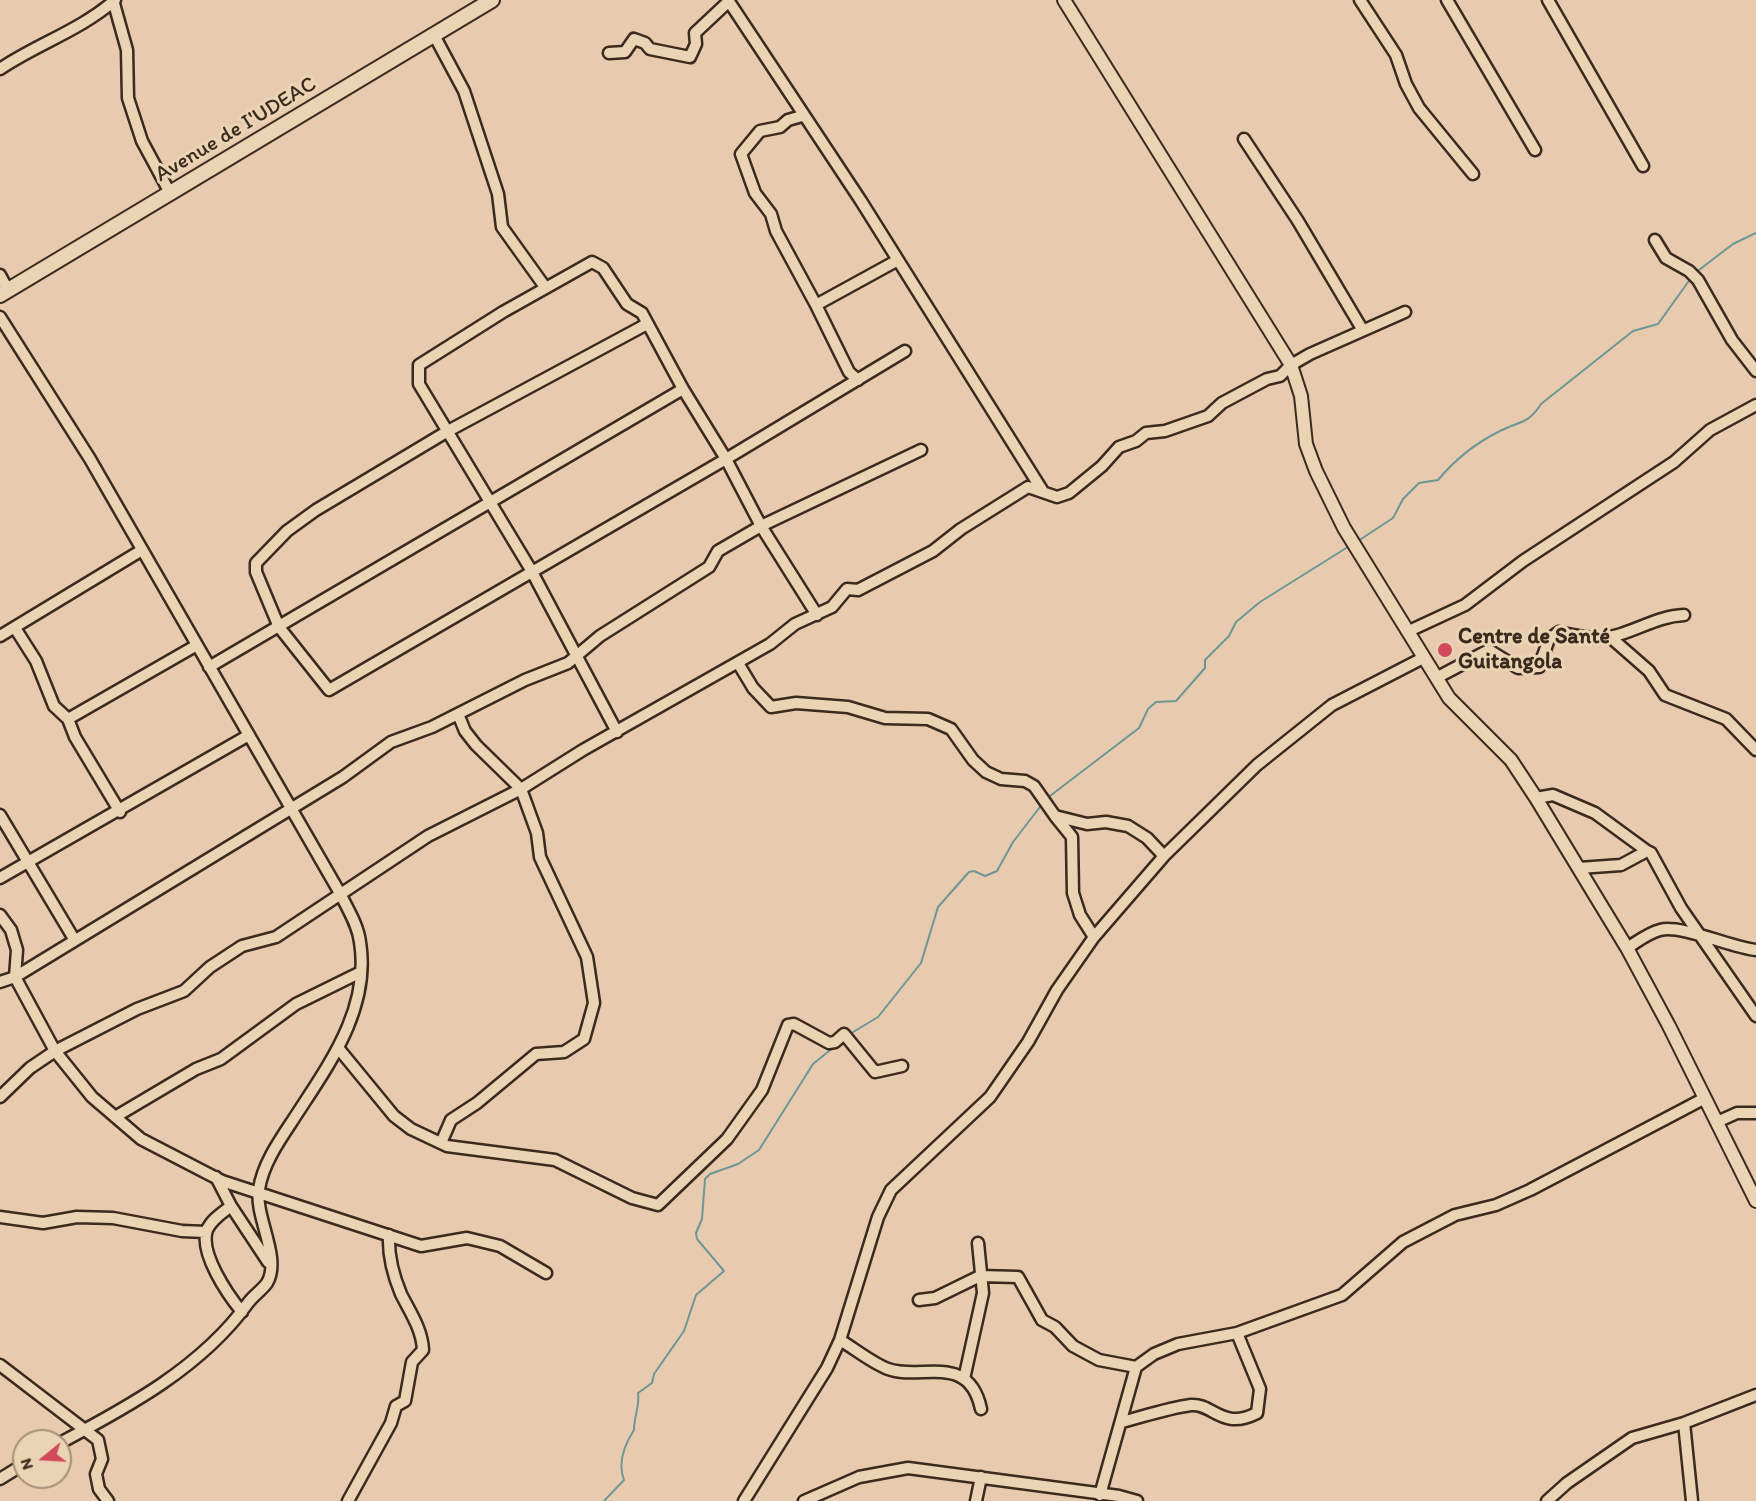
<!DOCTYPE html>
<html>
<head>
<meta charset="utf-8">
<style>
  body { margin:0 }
  #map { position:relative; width:1756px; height:1501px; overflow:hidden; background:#e8cbaf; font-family:Itim,sans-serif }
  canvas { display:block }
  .north { position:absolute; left:12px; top:1429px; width:60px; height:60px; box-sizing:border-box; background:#ead4b3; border:2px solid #a49077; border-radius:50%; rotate:252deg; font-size:16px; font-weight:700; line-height:24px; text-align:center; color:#3b2a1e }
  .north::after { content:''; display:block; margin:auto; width:21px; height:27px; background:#d1495b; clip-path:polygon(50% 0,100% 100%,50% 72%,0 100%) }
</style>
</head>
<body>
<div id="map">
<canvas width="1756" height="1501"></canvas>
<div class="north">N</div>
</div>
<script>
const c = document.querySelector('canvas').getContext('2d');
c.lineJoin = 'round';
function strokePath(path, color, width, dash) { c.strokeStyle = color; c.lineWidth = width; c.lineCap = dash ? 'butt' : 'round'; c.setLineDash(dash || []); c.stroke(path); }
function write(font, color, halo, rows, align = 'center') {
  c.font = font + ' Itim,sans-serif'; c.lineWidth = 6; c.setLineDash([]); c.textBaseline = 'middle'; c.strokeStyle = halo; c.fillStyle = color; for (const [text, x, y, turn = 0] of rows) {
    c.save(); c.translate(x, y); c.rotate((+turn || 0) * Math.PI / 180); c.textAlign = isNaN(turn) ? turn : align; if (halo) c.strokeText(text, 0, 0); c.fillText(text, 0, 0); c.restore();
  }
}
strokePath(new Path2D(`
  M 1695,273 L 1733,244 L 1756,233
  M 1358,541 L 1393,518 L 1403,499 L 1419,483 L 1438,480 C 1454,461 1476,443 1498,432 C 1518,421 1528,425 1541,404 L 1633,331 L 1658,324 L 1691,278
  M 1046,799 L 1139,728 L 1148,709 L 1156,702 L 1176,701 L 1205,668 L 1205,660 L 1229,636 L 1236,622 L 1260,602 L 1351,545
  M 850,1034 L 878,1017 L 921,963 L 938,907 L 969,872 L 974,871 L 985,876 L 997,871 L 1013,842 L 1043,803
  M 604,1501 L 624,1480 C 617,1462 625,1444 634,1430 C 634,1416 640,1406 638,1393 L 652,1383 L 654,1374 L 684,1331 L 696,1295 L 724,1271 L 697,1239 L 696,1233 L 702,1219 L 705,1179 L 710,1174 L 738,1164 L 759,1150 L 813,1064 L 834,1047`), '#6d9795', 2);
const minor = new Path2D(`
  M 113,0 L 127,50 L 128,98 L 142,141 L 170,193
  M 728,0 L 861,201 L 1042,490
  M 1360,0 L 1396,55 L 1406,84 L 1419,108 L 1473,174
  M 1447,0 L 1535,150
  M 1548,0 L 1643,166
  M 434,35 L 464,91 L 498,194 L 502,227 L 545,287
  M 609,53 L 625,52 L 634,39 L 645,43 L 650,49 L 690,57 L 696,44 L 695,33 L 729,1
  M 0,69 C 37,44 81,30 115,0
  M 802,116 L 788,120 L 780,127 L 760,131 L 741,154 L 755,193 L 771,214 L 776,231 L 816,305 L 849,372 L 858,380
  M 1244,139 L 1298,221 L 1362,329
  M 1655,240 L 1666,258 L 1689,271 L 1698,280 L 1732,340 L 1756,371
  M 0,275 L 8,290
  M 816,305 L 898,260
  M 0,317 L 90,459 L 341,895 C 348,910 358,925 360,942 C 371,1010 327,1067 293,1120 C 279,1141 263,1164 259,1189 C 254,1216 282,1258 267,1283 C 262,1290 253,1296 248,1303 C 202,1367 128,1407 60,1443
  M 647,324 L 448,431 L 316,510 L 287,531 L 256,563 L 256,572 L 279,627 L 329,690 L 726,459 L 905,351
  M 15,628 L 36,661 L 54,706 L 68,719 L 75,737 L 120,812
  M 1409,631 L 1465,605 L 1523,561 L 1674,462 L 1710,430 L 1756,405
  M 0,636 L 142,550
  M 1609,636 L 1649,671 L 1665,695 L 1726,719 L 1756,750
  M 738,663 L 753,688 L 771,707 L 796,703 L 848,707 L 885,718 L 928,719 L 951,729 L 973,760 L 986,772 L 1001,779 L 1025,781 L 1034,786 L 1055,816 L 1087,824 L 1106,822 L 1128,826 L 1147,838 L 1164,856
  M 209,667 L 683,389
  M 1438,677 L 1489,650 L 1518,668 L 1539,667 L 1549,639 L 1559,632 C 1580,637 1600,641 1621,634 C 1643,627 1661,616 1684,615
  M 68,719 L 197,645
  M 617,732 L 531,570 L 419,384 L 419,365 L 503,312 L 592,262 L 603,268 L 627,304 L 642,313 L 683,389 L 726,459 L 761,526 L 817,615
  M 1536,798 L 1553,795 L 1595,813 L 1647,851
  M 0,815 L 74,939
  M 1055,816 L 1072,837 L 1073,893 L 1080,915 L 1094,937
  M 1579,868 L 1621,865 L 1647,851 L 1651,853 L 1681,908 L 1756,1016
  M 0,878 L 249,735
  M 0,915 L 11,930 L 17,950 L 15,977 L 55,1051 L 92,1097 L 141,1139 L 222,1181 L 421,1246 L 467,1238 L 500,1246 L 546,1273
  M 1627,948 C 1637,942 1648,933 1660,930 C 1680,924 1733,948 1756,950
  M 0,982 L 15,977 L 343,777 L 391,742 L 432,727 L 525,680 L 568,663 L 600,636 L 709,567 L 718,551 L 761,526 L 921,450
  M 339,1049 L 394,1116 L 411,1129 L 447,1146 L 555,1160 L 632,1198 L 658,1205 L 727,1139 L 762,1090 L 788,1025 L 794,1024 L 829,1043 L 835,1042 L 844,1034 L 875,1072 L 902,1066
  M 0,1097 L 30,1068 L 55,1051 L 137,1009 L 184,991 L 210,967 L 242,946 L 276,937 L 428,836 L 521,789 L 583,750 L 770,644 L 795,624 L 832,607 L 847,589 L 858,590 L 933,551 L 961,529 L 1028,487 L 1057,497 L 1069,493 L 1102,466 L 1119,447 L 1136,441 L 1146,433 L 1165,431 L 1208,416 L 1222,403 L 1267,379 L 1280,376 L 1291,365 L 1310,354 L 1405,312
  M 115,1117 L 196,1069 L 221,1059 L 296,1004 L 361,972
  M 1717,1122 L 1737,1113 L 1756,1113
  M 441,1143 L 451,1120 L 477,1103 L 536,1054 L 564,1052 L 584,1039 L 594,1003 L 587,957 L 540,857 L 537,833 L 521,789 L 476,745 L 465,731 L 458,714
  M 216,1177 L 231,1206 L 268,1262
  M 231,1206 C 222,1213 211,1220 207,1230 C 199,1253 228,1295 242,1312
  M 0,1217 L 43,1223 L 77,1217 L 113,1218 L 182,1231 L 206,1232
  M 919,1300 L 935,1298 L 980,1276 L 1018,1277 L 1042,1320 L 1055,1327 L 1073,1346 L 1099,1360 L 1136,1367
  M 840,1340 C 855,1349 872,1363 888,1369 C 921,1381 969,1352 981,1409
  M 0,1365 L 98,1440 L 102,1459 L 96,1474 L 99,1489 L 108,1501
  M 964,1379 L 983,1293 L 978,1243
  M 1122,1422 C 1145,1416 1168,1408 1191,1405 C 1213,1403 1222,1431 1257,1413 L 1260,1389 L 1237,1333
  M 1684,1423 L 1692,1501
  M 0,1479 L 24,1464
  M 1100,1495 L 1136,1367 L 1154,1354 L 1178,1344 L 1237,1333 L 1342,1295 L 1403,1242 L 1455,1215 L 1496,1205 L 1530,1190 L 1705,1098
  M 348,1501 L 391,1423 L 396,1406 L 405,1401 L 412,1362 L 423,1350 C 422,1329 410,1312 401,1294 C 393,1275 388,1255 389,1235
  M 744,1501 L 827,1368 L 840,1340 L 878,1217 L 891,1190 L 990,1097 L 1028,1042 L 1057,990 L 1094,937 L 1164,856 L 1257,765 L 1332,705 L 1423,658
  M 804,1501 L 859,1477 L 908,1468 L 1119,1496 L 1137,1501
  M 976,1501 L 981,1477
  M 1547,1501 L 1567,1483 L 1632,1438 L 1684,1423 L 1756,1395`);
const tertiary = new Path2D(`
  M 1064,0 L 1291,365 L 1301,396 L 1306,444 L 1316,471 L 1344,528 L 1449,698 L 1511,760 L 1536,798 L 1627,948 L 1669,1026 L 1756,1201`);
const secondary = new Path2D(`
  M 0,295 L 492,0`);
strokePath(minor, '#3b2a1e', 15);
strokePath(tertiary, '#3b2a1e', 16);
strokePath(secondary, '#3b2a1e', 18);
strokePath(minor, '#ead4b3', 10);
strokePath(tertiary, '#ead4b3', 12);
strokePath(secondary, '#ead4b3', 14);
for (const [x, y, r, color] of [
  [1445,650,8,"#d1495b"]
]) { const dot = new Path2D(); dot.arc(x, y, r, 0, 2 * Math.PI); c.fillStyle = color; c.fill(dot); strokePath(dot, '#ead4b3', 2); }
write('22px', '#3b2a1e', '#ead4b3', [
  ["Avenue de I'UDEAC",236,130,-31]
]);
write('bold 22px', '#3b2a1e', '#ead4b3', [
  ["Centre de Santé",1458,637],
  ["Guitangola",1458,662]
], 'left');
</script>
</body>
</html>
